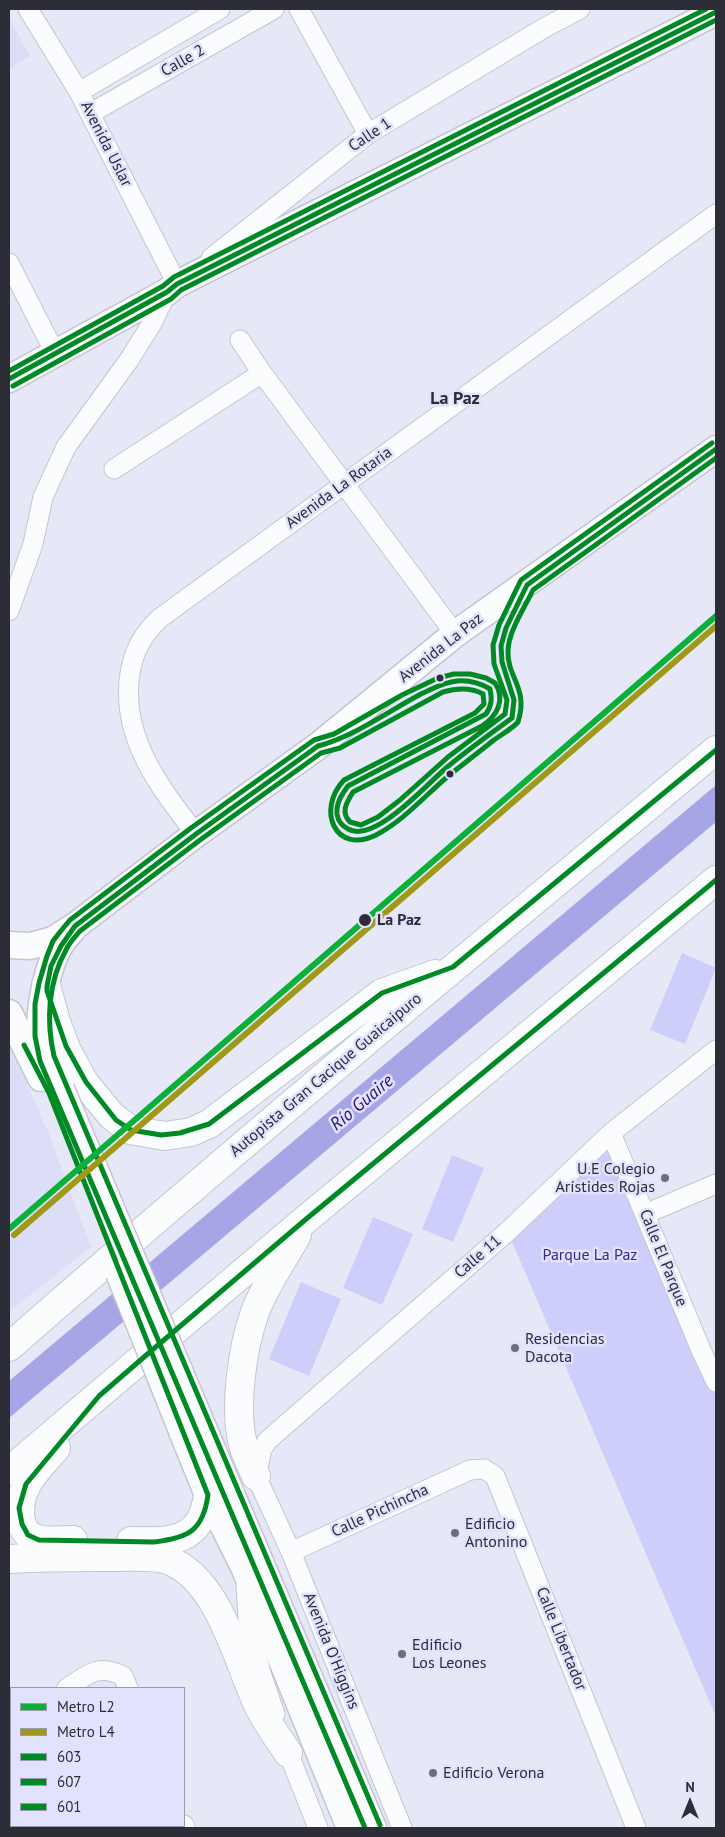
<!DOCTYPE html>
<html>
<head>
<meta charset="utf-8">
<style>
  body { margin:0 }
  #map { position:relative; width:725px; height:1837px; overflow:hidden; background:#e7e8f7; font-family:"PT Sans",sans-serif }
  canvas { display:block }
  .frame { position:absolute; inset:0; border:10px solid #2c2d37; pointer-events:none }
  .legend { position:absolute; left:10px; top:1687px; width:175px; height:140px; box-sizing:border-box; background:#e1e2fd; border:1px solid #999aae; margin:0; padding:6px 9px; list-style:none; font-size:15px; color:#2c2d37 }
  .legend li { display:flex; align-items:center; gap:10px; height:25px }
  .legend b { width:25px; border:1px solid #999aae }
  .north { position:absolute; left:665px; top:1777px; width:50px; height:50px; -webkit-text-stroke:4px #e1e2fd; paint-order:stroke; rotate:0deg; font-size:14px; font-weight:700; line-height:20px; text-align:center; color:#2c2d37 }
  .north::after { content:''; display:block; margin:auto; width:18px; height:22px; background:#2c2d37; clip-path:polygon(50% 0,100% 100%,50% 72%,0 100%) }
</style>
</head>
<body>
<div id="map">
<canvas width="725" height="1837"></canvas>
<div class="frame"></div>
<ul class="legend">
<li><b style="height:6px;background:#0bb03b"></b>Metro L2</li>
<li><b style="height:6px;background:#a09819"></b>Metro L4</li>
<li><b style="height:6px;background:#008a26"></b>603</li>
<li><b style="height:6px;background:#008a26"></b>607</li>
<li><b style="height:6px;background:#008a26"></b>601</li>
</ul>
<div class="north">N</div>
</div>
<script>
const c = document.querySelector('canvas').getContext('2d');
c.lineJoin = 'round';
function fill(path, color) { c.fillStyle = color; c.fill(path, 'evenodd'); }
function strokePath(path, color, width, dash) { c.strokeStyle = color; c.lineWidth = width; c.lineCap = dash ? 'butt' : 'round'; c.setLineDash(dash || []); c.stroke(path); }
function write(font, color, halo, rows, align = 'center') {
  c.font = font + ' "PT Sans",sans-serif'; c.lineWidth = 5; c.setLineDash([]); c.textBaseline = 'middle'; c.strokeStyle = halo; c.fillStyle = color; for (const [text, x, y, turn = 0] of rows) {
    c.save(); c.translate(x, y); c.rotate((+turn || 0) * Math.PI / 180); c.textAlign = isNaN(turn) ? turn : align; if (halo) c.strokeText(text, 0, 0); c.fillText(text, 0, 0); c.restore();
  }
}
fill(new Path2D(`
  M 9,17 L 30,56 L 9,69 Z
  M 9,1043 L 49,1134 L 91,1247 L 9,1312 Z`), '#dcdef7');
fill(new Path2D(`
  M 682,953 L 716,968 L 685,1044 L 650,1030 Z
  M 612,1139 L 716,1389 L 716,1717 L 510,1237 Z
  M 452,1155 L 484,1168 L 453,1242 L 422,1229 Z
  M 373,1217 L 413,1234 L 382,1305 L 343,1288 Z
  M 301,1282 L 341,1299 L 309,1376 L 269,1359 Z`), '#cdcef9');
fill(new Path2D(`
  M 716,785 L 716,822 L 9,1418 L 9,1381 Z`), '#a6a5e6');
const minor = new Path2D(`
  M 28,9 L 79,92 L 177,284 L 185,278
  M 299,9 L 368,134
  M 79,92 L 220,9
  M 91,113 L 274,9
  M 211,258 L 368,134 L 544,28 L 580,9
  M 9,263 L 55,353
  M 240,340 L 262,373 L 455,634
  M 114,469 L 262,373
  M 9,611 L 33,544 L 43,497 L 66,447 L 129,360 L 151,325 L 167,292
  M 196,834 C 159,787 120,736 130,673 C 134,650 143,634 160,618 L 716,214
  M 611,1133 L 701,1350 L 716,1382
  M 645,1214 L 716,1184
  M 291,1552 L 470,1470 L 484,1469 L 495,1476 L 636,1828
  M 246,1585 L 248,1618 L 261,1673 L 275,1714
  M 67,1688 C 88,1675 98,1663 123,1676 L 128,1688
  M 9,1724 L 11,1722
  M 284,1742 L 318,1828
  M 184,1825 L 185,1828
  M 402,1828 L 291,1552 L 256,1476 L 262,1449 L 268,1440 L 507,1232 L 611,1133 L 716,1050`);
const secondary = new Path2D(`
  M 9,379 L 167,292 L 177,284 L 716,12
  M 9,945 L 30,946 L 53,940 L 75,926 L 196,834 L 318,746 L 455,634 L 716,449
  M 9,1013 L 41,1078
  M 61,1089 C 52,1072 44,1054 41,1034 C 38,1011 48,963 61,944 C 64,938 69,934 73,929
  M 202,1425 L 373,1828
  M 182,1431 L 208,1495 L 245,1569 L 350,1828`);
const motorway = new Path2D(`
  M 46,985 L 56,1022 L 67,1051 L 84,1082 L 111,1115 L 130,1130 L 165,1136 L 191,1132 L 209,1124 L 382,993 L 435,974
  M 9,1347 C 241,1144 478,947 716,750
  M 56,1448 C 37,1470 15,1489 21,1521 C 23,1530 28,1537 38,1539 C 48,1542 62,1540 73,1540
  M 9,1471 L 305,1220 L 716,880
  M 256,1476 C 252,1467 247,1457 244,1448 C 233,1410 242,1349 255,1312 C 265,1285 283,1260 297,1235
  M 131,1541 C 171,1542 201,1543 208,1495
  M 9,1559 C 44,1557 80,1557 115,1557 C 130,1557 154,1555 168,1560 C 219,1579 237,1660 258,1705 C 266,1722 278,1738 288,1753`);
strokePath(minor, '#c5c5d1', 21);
strokePath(secondary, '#c5c5d1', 29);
strokePath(motorway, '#c5c5d1', 30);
strokePath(minor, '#fbfcfe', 19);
strokePath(secondary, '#fbfcfe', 26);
strokePath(motorway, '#fbfcfe', 28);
const secondaryBridge = new Path2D(`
  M 61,1089 L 202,1425
  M 119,1273 L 182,1431`);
strokePath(secondaryBridge, '#c5c5d1', 29, []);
strokePath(secondaryBridge, '#fbfcfe', 26);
strokePath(new Path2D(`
  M 9,379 L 167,292 L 177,284 L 716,12
  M 716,449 L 527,585 L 506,628 L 501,646 L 502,662 L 514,700 L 512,718 C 489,735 466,751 445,769 C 426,785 374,844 348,829 C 342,826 338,821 337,814 C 336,803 342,794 348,786 L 486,714 C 492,705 492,699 490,689 C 480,683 469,680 457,681 C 444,682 432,689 421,694 C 387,712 355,736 318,746 L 196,834 L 75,926 L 61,946 L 51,966 L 47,986 L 47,991 L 66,1046 L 86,1082 L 116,1120 L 131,1130 L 161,1135 L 180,1133 L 209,1124 L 382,993 L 453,967 L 716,750
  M 24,1045 L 49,1093 L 151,1351
  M 151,1351 L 208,1495 C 203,1531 188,1538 154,1542 L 39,1540 L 28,1535 L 22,1524 L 19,1508 L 26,1484 L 99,1396 Z
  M 151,1351 L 305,1220 L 716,880`), '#008a26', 5);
strokePath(new Path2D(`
  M 13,386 L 171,299 L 181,290 L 716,20
  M 380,1825 L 54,1056 C 46,1021 48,982 66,950 C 69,943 75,937 80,931 L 200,840 L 321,753 L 340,748 L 443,692 C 457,688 470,687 483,694 L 484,704 L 475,713 L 344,780 C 316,810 335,855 376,835 C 405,820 427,793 452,773 C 466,762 480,751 494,740 C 502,734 512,729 518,722 C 529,688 507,678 508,651 C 508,632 525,607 533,590 L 716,458`), '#008a26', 5);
strokePath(new Path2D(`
  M 9,371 L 163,286 L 174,277 L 706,9
  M 365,1828 L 40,1061 L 35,1036 L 35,1004 L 39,983 L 47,956 L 53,941 L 60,932 L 70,920 L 191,828 L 314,740 L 334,734 L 402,695 L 438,678 L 454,674 L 470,674 L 486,678 L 495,683 C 506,700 497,716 482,726 L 353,792 C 347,802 340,812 350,822 L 361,825 L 378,817 L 400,800 L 448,757 L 505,714 L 507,700 L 494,664 L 493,645 L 499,625 L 521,580 L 712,443`), '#008a26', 5);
strokePath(new Path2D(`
  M 9,1229 L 716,616`), '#0bb03b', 6);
strokePath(new Path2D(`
  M 14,1235 L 716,626`), '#a09819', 6);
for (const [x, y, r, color] of [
  [440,678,4.5,"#2c2d37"],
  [450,774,4.5,"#2c2d37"],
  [365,920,7,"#2c2d37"],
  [665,1178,5,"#6d6e7a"],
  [515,1348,5,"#6d6e7a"],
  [455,1533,5,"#6d6e7a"],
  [402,1654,5,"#6d6e7a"],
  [433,1773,5,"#6d6e7a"]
]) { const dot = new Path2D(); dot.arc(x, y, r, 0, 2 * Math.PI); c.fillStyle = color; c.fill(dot); strokePath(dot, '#e1e2fd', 2); }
write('16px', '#2c2d37', '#e1e2fd', [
  ["Calle 2",183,61,-30],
  ["Calle 1",370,135,-34],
  ["Avenida Uslar",106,144,63],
  ["Avenida La Rotaria",339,488,-36],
  ["Avenida La Paz",441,648,-38],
  ["Autopista Gran Cacique Guaicaipuro",326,1075,-40],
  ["Calle 11",478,1257,-41],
  ["Calle El Parque",663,1258,68],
  ["Calle Pichincha",380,1511,-25],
  ["Calle Libertador",561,1639,68],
  ["Avenida O'Higgins",331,1651,68]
]);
write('bold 16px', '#2c2d37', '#e1e2fd', [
  ["La Paz",377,920]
], 'left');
write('16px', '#2c2d37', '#e1e2fd', [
  ["U.E Colegio",655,1169,"right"],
  ["Arístides Rojas",655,1187,"right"],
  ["Residencias",525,1339],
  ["Dacota",525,1357],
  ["Edificio",465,1524],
  ["Antonino",465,1542],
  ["Edificio",412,1645],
  ["Los Leones",412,1663],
  ["Edificio Verona",443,1773]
], 'left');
write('16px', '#38268b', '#e1e2fd', [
  ["Parque La Paz",590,1255]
]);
write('bold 18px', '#2c2d37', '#e1e2fd', [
  ["La Paz",455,399]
]);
write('italic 18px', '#2b1078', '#e1e2fd', [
  ["Río Guaire",362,1103,-40]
]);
</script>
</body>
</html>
